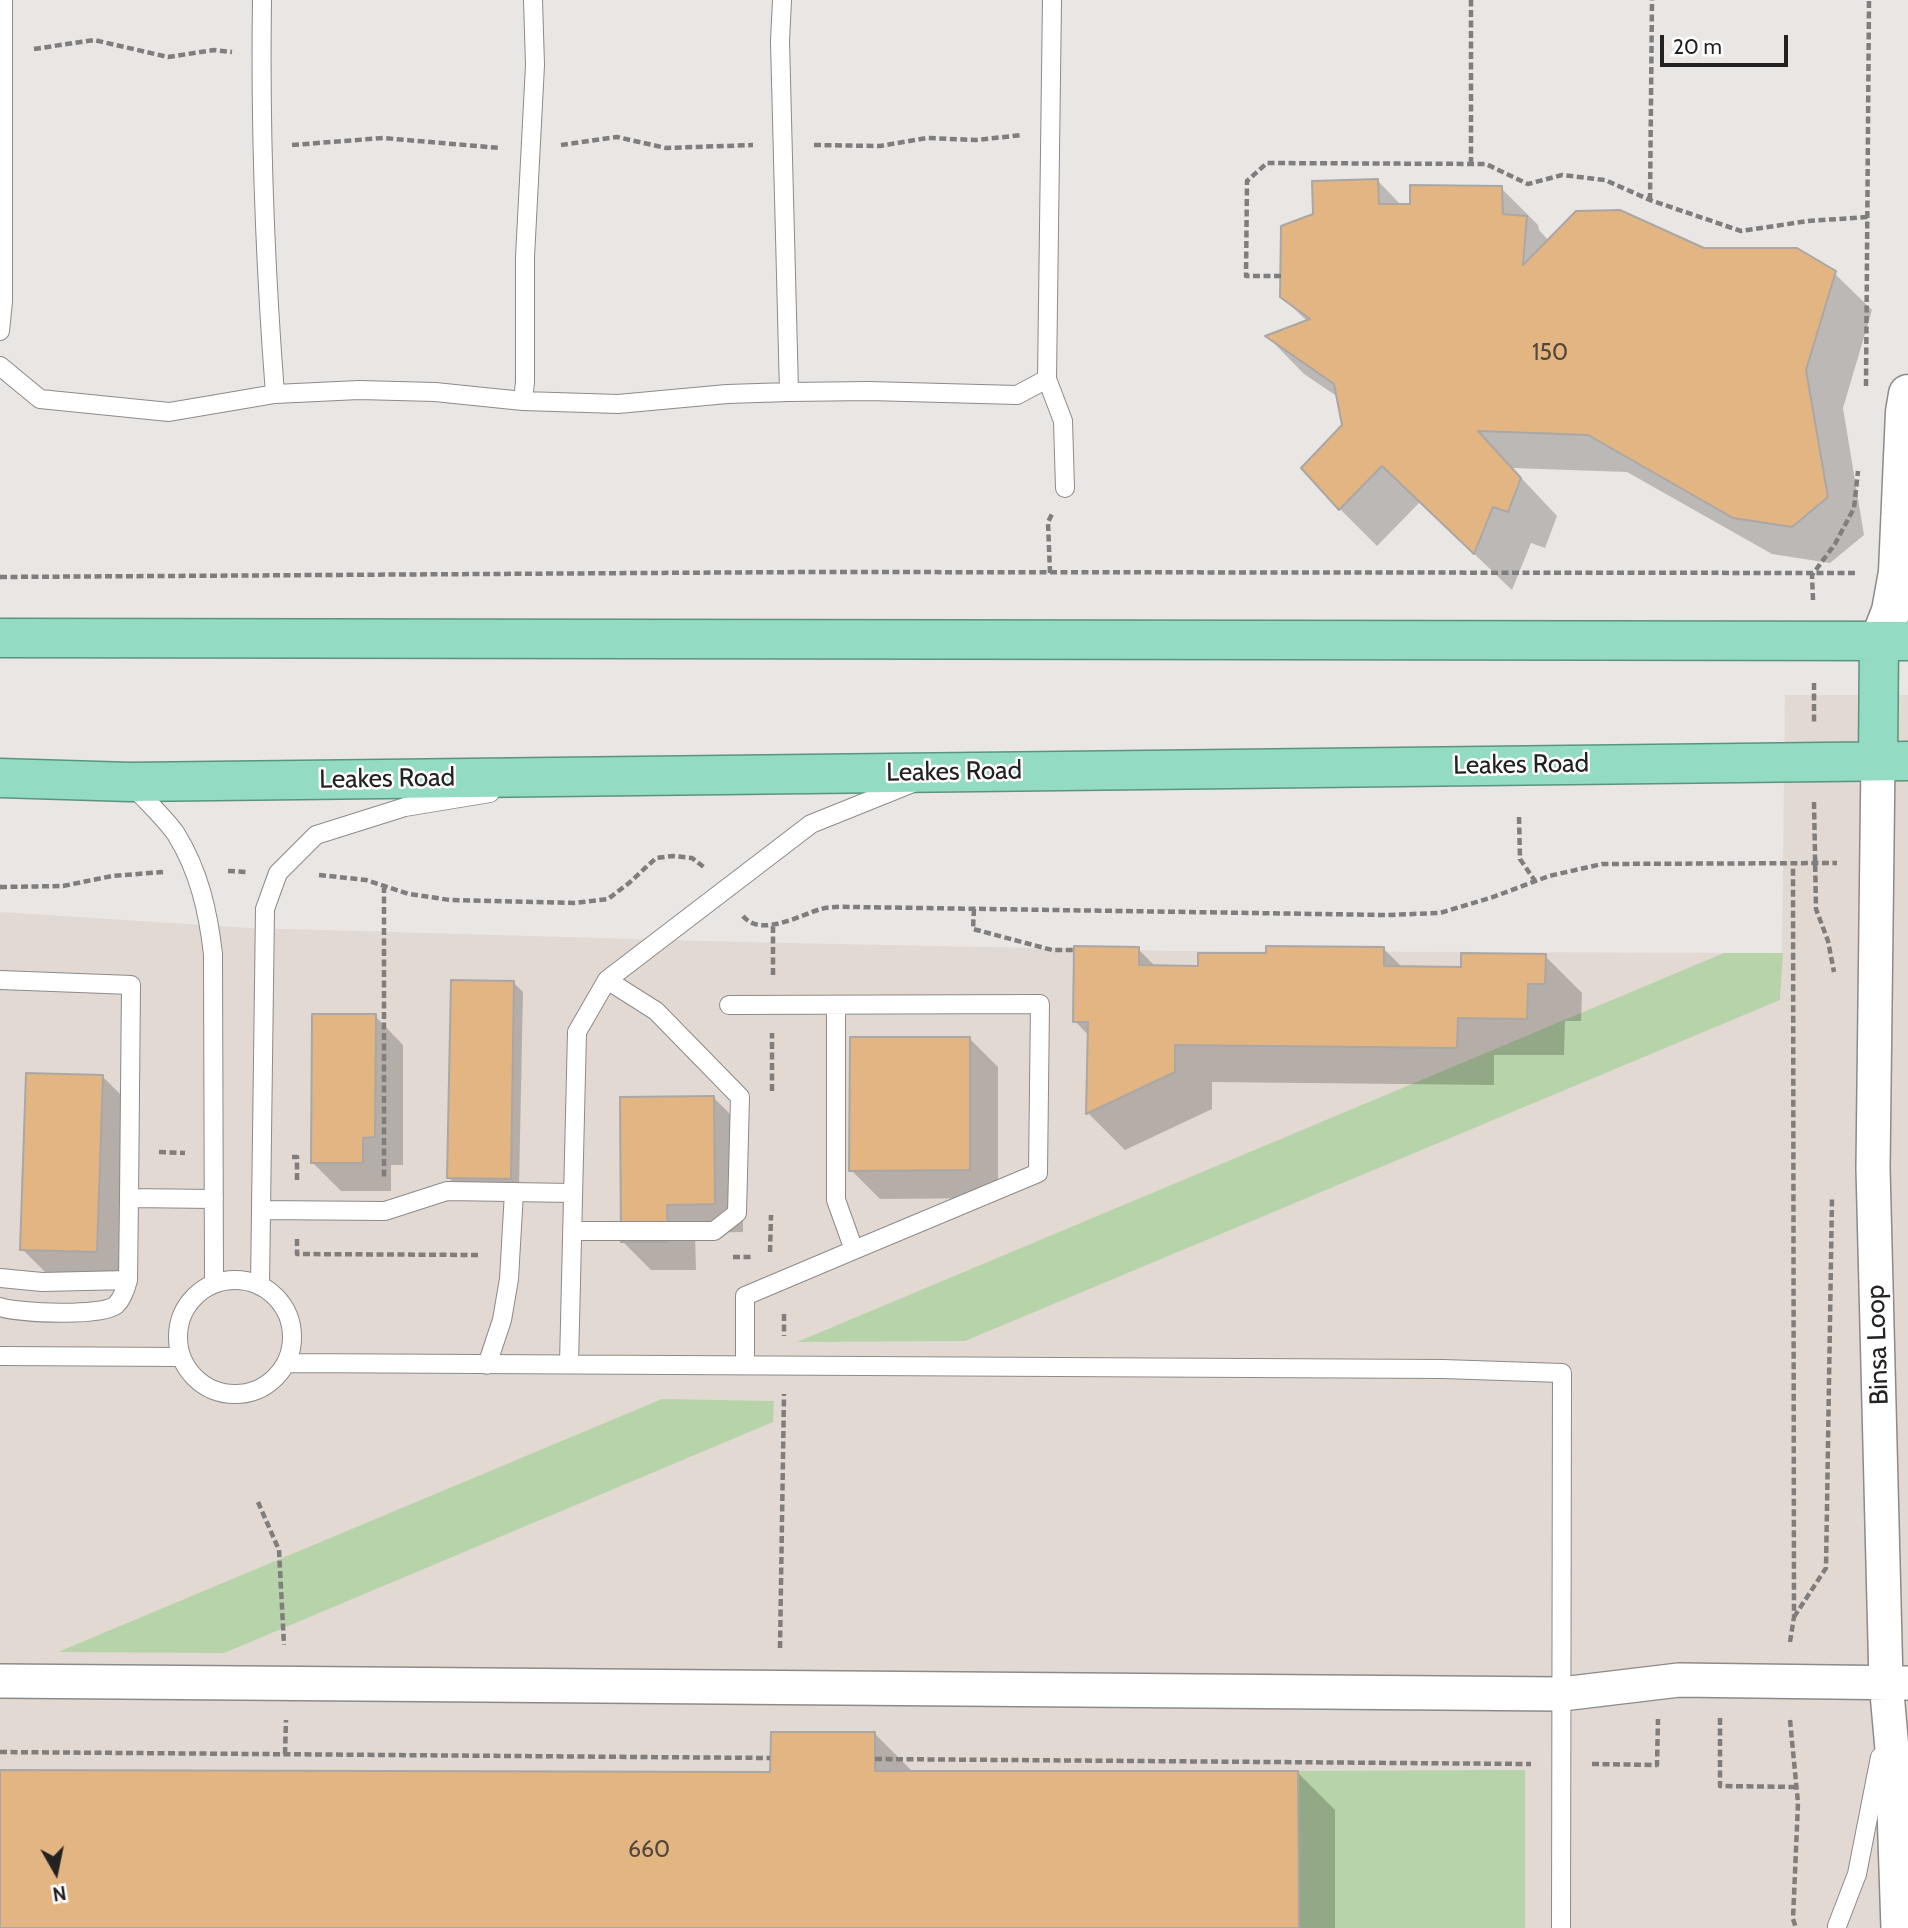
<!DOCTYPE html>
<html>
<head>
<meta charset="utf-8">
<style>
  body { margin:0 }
  #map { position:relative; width:1908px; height:1928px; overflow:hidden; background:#eae6e4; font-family:Cabin,sans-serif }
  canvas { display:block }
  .north { position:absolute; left:21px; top:1837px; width:70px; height:70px; -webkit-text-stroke:5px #fff; paint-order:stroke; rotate:171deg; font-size:19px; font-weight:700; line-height:28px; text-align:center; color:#232221 }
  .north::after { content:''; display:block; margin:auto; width:24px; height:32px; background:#232221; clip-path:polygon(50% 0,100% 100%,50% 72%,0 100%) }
  .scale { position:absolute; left:1660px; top:35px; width:128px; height:32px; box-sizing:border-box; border:4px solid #232221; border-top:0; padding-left:9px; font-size:21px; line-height:24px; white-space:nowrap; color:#232221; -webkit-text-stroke:5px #fff; paint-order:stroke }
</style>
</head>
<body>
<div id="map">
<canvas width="1908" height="1928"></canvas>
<div class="north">N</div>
<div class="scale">20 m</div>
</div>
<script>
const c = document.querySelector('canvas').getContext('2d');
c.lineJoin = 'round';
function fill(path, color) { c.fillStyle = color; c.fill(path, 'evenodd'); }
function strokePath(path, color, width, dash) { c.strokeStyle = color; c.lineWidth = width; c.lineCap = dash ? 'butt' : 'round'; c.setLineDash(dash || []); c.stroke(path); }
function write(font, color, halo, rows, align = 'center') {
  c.font = font + ' Cabin,sans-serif'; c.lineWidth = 5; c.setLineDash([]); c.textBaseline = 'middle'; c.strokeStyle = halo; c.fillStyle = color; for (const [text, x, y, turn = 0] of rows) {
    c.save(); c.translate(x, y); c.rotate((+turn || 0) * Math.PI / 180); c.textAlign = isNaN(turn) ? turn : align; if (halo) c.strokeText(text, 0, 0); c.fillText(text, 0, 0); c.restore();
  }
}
fill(new Path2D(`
  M 1785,695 L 1908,695 L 1908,1928 L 0,1928 L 0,912 L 250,928 L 742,942 L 1178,951 L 1782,953 Z`), '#e3d9d3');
fill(new Path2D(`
  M 1724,953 L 1783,953 L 1780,1000 L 965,1341 L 797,1342 Z
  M 662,1399 L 774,1401 L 773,1422 L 224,1653 L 58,1652 Z
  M 1525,1770 L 1525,1928 L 1299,1928 L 1298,1771 Z`), '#b7d3a9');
fill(new Path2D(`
  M 1378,181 L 1402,206 L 1501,188 L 1538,225 L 1539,230 L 1549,241 L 1703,249 L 1834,273 L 1872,310 L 1843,408 L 1864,535 L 1830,563 L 1772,554 L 1627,472 L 1512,468 L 1557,516 L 1545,548 L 1531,543 L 1512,590 L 1420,502 L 1377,546 L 1340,509 L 1344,426 L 1338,397 L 1304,374 L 1268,337 L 1307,321 L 1282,297 L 1315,215 Z
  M 1138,949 L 1156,967 L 1200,967 L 1268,954 L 1384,949 L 1403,968 L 1462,968 L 1545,956 L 1582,993 L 1581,1021 L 1565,1021 L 1564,1055 L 1494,1055 L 1494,1085 L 1212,1082 L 1212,1109 L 1125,1150 L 1088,1113 L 1089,1036 L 1075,1021 Z
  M 514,983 L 523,992 L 519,1187 L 458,1187 L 449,1178 Z
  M 375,1016 L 403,1045 L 403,1165 L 391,1165 L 391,1191 L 341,1191 L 312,1162 Z
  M 970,1039 L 998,1067 L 998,1198 L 880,1199 L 851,1170 Z
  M 103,1077 L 131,1105 L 125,1280 L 50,1277 L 22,1249 Z
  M 713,1097 L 742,1126 L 743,1232 L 695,1233 L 696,1270 L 651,1270 L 623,1242 Z
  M 875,1734 L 912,1771 L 1298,1773 L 1335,1810 L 1335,1928 L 0,1928 L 0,1771 L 772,1774 Z`), '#0003');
const building = new Path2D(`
  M 1378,179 L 1379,204 L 1410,204 L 1410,185 L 1502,186 L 1503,214 L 1527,216 L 1523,265 L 1576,211 L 1620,210 L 1704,248 L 1797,248 L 1836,271 L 1806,370 L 1828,497 L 1792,527 L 1733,518 L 1588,435 L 1478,431 L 1521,478 L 1508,512 L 1493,507 L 1474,554 L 1382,466 L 1339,510 L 1301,468 L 1342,425 L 1334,384 L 1265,336 L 1310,319 L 1280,297 L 1281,226 L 1313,214 L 1312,181 Z
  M 1074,946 L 1139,947 L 1139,965 L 1198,966 L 1198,953 L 1266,953 L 1266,946 L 1384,947 L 1384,966 L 1461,967 L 1461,953 L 1546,954 L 1545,984 L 1528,984 L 1527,1019 L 1458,1018 L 1457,1048 L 1175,1045 L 1175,1072 L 1086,1114 L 1088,1022 L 1073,1022 Z
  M 451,980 L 514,981 L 511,1179 L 447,1178 Z
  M 312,1014 L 376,1014 L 375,1137 L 363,1138 L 363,1163 L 311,1163 Z
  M 850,1037 L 970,1037 L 970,1170 L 849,1171 Z
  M 26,1073 L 103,1075 L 97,1252 L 20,1250 Z
  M 714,1096 L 715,1204 L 667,1205 L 668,1242 L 621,1242 L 620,1097 Z
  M 771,1732 L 875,1732 L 875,1771 L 1298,1771 L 1299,1928 L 0,1928 L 0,1770 L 770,1772 Z`);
fill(building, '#e2b583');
strokePath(building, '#aaa7a5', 2);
const service = new Path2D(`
  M 262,0 C 260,131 265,264 275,394
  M 782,0 L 780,41 L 789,392
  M 1052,0 L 1047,379 L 1063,421 L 1065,488
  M 0,331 L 3,301 L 3,0
  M 0,366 L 40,399 L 169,412 L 275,394 L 359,390 L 435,392 L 523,401 L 618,404 L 727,394 L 789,392 L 869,391 L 1017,395 L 1047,379
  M 523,401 L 525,382 L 525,257 L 535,65 L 533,0
  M 132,785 C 146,801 164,817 176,834 C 199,871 208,911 213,954 L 214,1283
  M 0,980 L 131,985 L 129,1198 L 214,1199
  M 729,1005 L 1040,1004 L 1038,1173 L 854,1250
  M 261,1210 L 385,1211 L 447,1191 L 573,1193
  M 572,1231 L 714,1231 L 737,1213 L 740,1097 L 656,1011 L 607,980
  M 0,1278 L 42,1282 L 128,1280 L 129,1198
  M178 1337a57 57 0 1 1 114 0a57 57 0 1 1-114 0Z
  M 260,1286 L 265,909 L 278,873 L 316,835 L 405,807 L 490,793
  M 0,1307 C 20,1313 101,1317 116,1305 C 123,1298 126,1288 128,1280
  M 0,1356 L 181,1357
  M 286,1363 L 1443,1369 L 1562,1373 L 1561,1928
  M 569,1364 L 577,1032 L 607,980 L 811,824 L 913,783
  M 487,1365 L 502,1320 L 509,1279 L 514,1192
  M 745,1365 L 745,1296 L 854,1250 L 836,1200 L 836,1005
  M 1837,1926 L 1857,1874 L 1880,1757`);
const minor = new Path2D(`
  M 1878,761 L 1873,1168 L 1886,1682 L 1892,1749 L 1898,1928
  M 0,1681 L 1562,1694 L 1679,1680 L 1908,1683`);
const tertiary = new Path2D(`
  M 1879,642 L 1891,611 L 1898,572 L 1905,412 L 1908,394`);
const trunk = new Path2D(`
  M 0,638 L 1908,641
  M 1878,761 L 1879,642
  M 0,778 L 130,782 L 1908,761`);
strokePath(service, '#8d8a89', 20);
strokePath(minor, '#8d8a89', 36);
strokePath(tertiary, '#8d8a89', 41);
strokePath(trunk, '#5a947f', 41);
strokePath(new Path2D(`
  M 34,49 L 94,40 L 168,57 L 214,50 L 232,52
  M 292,145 L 383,138 L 500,148
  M 561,145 L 617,137 L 666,148 L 753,145
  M 814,145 L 880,146 L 927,138 L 976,140 L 1022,135
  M 1471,164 L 1471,0
  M 1650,200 L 1652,0
  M 1281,276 L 1246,276 L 1247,181 L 1267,163 L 1486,164 L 1528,184 L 1562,175 L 1605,180 L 1650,200 L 1741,231 L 1808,221 L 1868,217
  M 1866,386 L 1869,0
  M 1050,573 L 1048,522 L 1052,514
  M 0,577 L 808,572 L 1858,573
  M 1813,600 L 1812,575 L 1835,544 L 1854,508 L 1858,471
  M 1814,683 L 1814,723
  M 1814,802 L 1816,909 L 1828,941 L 1834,972
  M 1519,817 L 1520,859 L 1535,881
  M 228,871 L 247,872
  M 319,875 L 366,880 L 409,894 L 450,900 L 575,903 L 608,899 L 629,883 L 656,858 L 673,856 L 692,858 L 705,868
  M 384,886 L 384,1179
  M 0,887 L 63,886 L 112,876 L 163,872
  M 974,909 L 973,929 L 1052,950 L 1074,950
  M 743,916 C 761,938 800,915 821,909 C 832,906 844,907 855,907 L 1386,915 L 1440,913 L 1493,897 L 1549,876 L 1602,864 L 1837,863
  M 773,975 L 773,925
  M 772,1091 L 772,1033
  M 159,1152 L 185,1153
  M 292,1157 L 297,1157 L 297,1181
  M 297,1239 L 297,1254 L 479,1255
  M 770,1252 L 771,1215
  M 733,1257 L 752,1257
  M 784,1314 L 784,1336
  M 258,1502 L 279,1550 L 284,1645
  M 1794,1617 L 1826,1568 L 1832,1198
  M 1790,1642 L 1794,1617 L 1793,862
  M 780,1648 L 784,1394
  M 1720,1718 L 1720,1786 L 1797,1787
  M 1790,1720 L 1798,1803 L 1793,1919 L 1796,1928
  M 0,1752 L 770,1758
  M 285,1754 L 286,1720
  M 875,1759 L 1531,1764
  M 1592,1764 L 1657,1765 L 1658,1719`), '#807e7d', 4.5, [7, 3.5]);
strokePath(service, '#fff', 18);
strokePath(minor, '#fff', 33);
strokePath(tertiary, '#fff', 38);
strokePath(trunk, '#93dbc2', 38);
write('23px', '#53473a', null, [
  ["150",1550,353],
  ["660",649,1850]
]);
write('26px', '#232221', '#fff', [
  ["Leakes Road",1521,765,-1],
  ["Leakes Road",954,772,-1],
  ["Leakes Road",387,779,-1],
  ["Binsa Loop",1878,1345,-92]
]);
</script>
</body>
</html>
